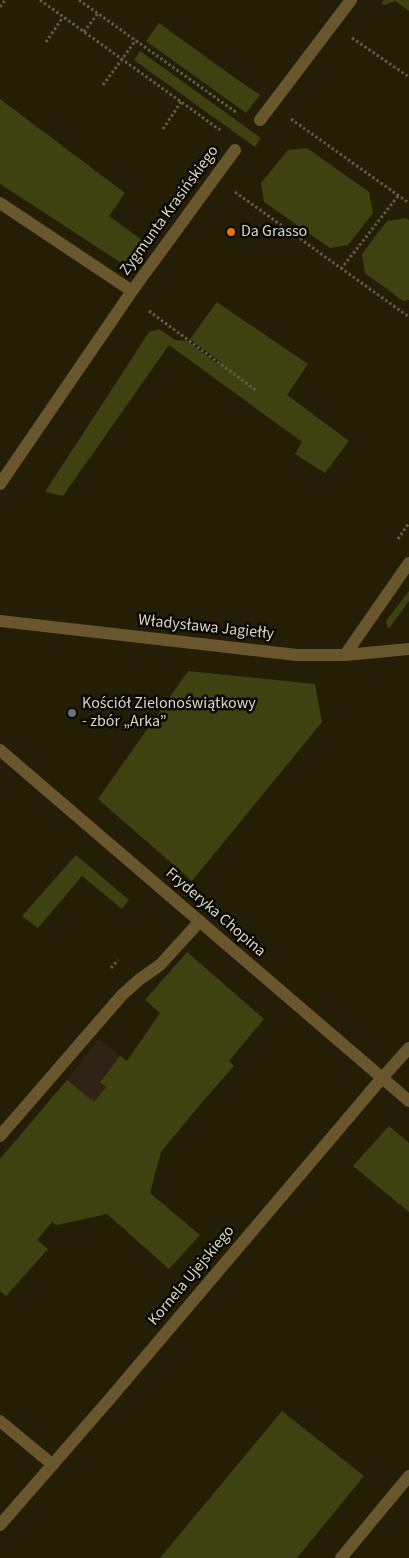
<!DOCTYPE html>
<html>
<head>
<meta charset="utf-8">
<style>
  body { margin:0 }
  canvas { display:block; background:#241e07 }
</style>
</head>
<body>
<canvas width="409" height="1558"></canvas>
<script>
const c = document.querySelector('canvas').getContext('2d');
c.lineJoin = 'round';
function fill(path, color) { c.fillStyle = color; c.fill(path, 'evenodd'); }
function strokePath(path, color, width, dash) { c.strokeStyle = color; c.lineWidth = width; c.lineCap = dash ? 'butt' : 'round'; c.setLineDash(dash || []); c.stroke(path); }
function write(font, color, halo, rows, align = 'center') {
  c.font = font + ' "Source Sans 3",sans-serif'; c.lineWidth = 5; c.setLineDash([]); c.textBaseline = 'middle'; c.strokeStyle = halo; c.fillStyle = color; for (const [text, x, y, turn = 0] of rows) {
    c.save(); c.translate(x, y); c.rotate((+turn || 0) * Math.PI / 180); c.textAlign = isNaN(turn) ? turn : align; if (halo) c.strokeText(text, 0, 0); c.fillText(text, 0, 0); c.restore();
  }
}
fill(new Path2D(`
  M 99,1039 L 120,1056 L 100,1081 L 106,1087 L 94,1103 L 67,1080 Z`), '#2f2315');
fill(new Path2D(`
  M 384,0 L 409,0 L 409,11 L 395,1 L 384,5 L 381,3 Z
  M 159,23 L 235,78 L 260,95 L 246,113 L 146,41 Z
  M 140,51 L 261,138 L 255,147 L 134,60 Z
  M 0,99 L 125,193 L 109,216 L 146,243 L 134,259 L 125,263 L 120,262 L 0,184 Z
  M 307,148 L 369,192 L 373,213 L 348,245 L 330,248 L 264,202 L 261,183 L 288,150 Z
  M 406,218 L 409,220 L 409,300 L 403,301 L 365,273 L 362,254 L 387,221 Z
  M 217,302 L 308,364 L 287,395 L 349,441 L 325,473 L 295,454 L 302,442 L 169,345 L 63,496 L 45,492 L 149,332 L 159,329 L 175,340 L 187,341 L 219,365 L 221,362 L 190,339 Z
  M 409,591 L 409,601 L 390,627 L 388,628 L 386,621 Z
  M 188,671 L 315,684 L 322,722 L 192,881 L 98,799 Z
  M 76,855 L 129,900 L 122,909 L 82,876 L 38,928 L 22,916 Z
  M 187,952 L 264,1019 L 229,1061 L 234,1066 L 203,1101 L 161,1152 L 150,1193 L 200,1235 L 169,1269 L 107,1214 L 57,1225 L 52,1222 L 37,1240 L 48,1249 L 6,1296 L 0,1291 L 0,1159 L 67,1080 L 94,1102 L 106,1087 L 100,1082 L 120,1056 L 127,1061 L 160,1013 L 145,1000 Z
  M 389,1126 L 409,1143 L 409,1212 L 353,1166 Z
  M 282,1411 L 364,1476 L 297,1558 L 160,1558 Z`), '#3e4211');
strokePath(new Path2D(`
  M 40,0 L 220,130
  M 79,0 L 237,113
  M 0,7 L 5,0
  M 84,32 L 98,13
  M 352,38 L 409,77
  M 46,42 L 63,17
  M 103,85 L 136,40
  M 291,119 L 409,203
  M 163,129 L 181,102
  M 235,192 L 409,317
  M 341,269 L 398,196
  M 149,311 L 257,391
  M 398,539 L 409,523
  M 111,968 L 118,960`), '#605b47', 3, [2.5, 2.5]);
strokePath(new Path2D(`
  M 260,120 L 351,0
  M 0,203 L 132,291
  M 0,484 L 132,291 L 235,150
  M 0,621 L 297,655 L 345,655 L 409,649
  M 345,655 L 409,563
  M 0,750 L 409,1101
  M 0,1136 L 122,995 L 140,979 L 160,965 L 200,921
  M 0,1421 L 53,1465
  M 0,1525 L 108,1401 L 382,1078 L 409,1048
  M 341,1558 L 409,1476`), '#6a562c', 12);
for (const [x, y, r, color] of [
  [231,232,5,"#e8710a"],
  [72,713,5,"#6b7280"]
]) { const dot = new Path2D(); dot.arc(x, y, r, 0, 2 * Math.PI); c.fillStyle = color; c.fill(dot); strokePath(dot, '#0b0802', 2); }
write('16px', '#d9d6c8', '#0b0802', [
  ["Zygmunta Krasińskiego",170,211,-54],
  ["Władysława Jagiełły",206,628,6],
  ["Fryderyka Chopina",215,913,41],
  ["Kornela Ujejskiego",192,1276,-50]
]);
write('16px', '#d9d6c8', '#0b0802', [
  ["Da Grasso",241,232],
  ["Kościół Zielonoświątkowy",82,704],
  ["- zbór „Arka”",82,722]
], 'left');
</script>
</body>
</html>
